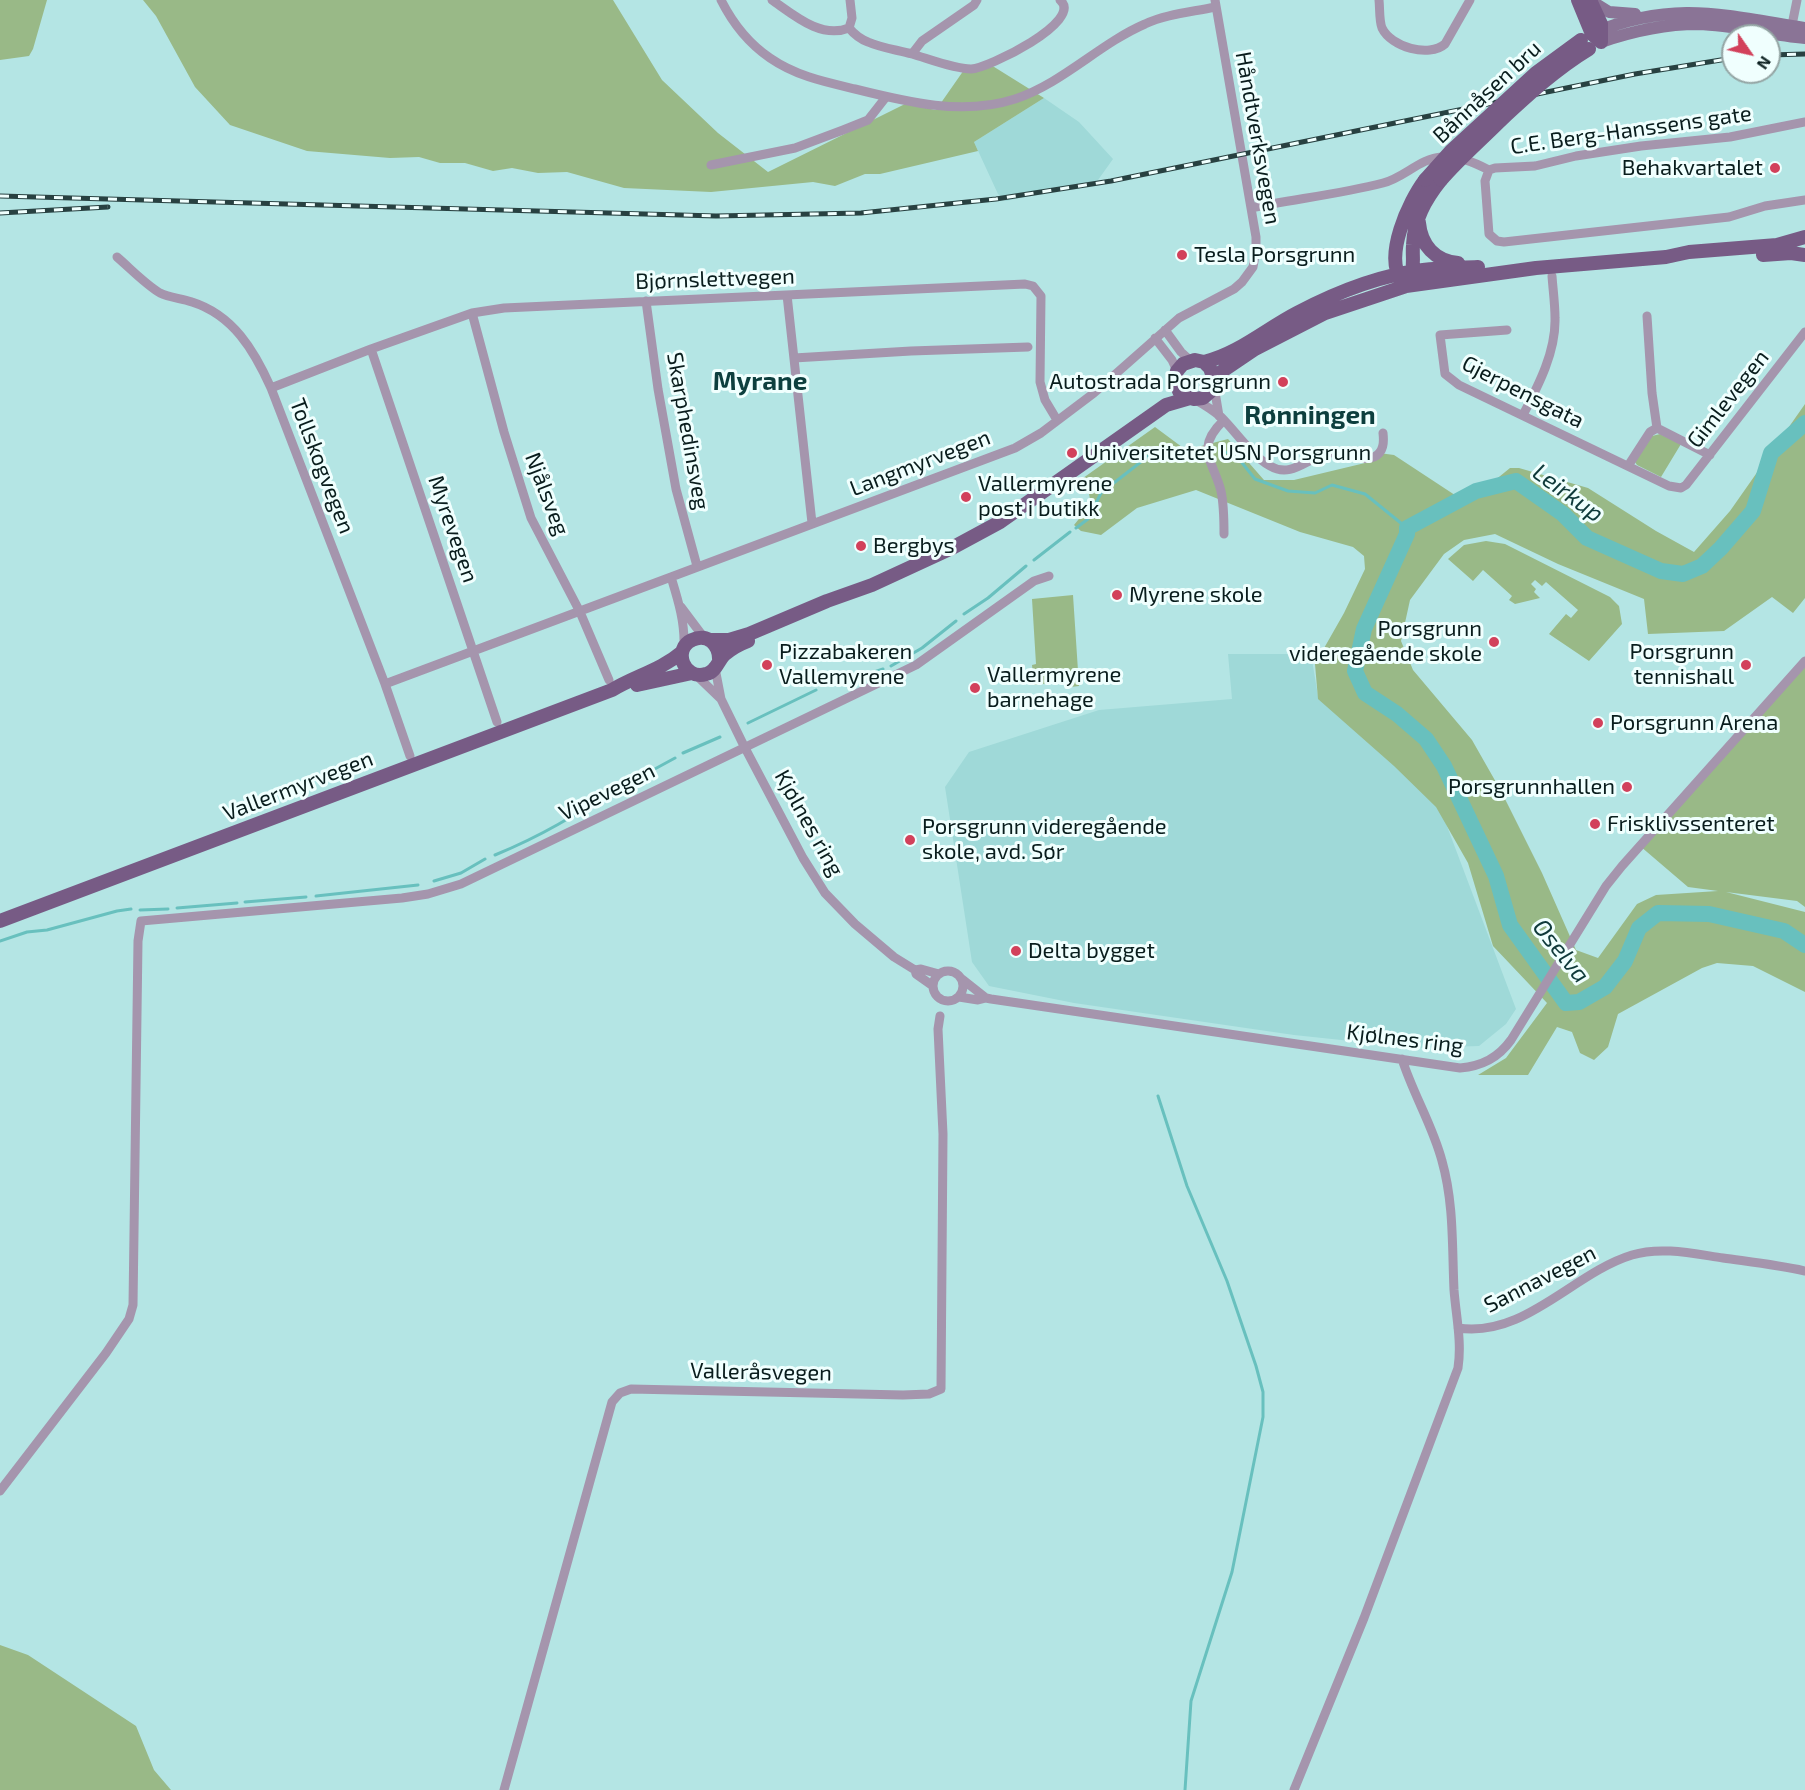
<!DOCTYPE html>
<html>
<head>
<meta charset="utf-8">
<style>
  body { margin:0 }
  #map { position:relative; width:1805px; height:1790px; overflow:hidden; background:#b4e5e4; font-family:"Exo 2",sans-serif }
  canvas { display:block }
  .north { position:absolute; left:1721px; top:24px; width:60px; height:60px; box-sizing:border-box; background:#f0fffe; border:2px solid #94a5a4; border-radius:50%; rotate:124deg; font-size:16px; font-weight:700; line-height:24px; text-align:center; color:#091d1d }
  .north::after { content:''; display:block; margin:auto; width:21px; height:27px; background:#d2415b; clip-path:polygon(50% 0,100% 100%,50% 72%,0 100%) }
</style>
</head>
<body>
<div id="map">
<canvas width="1805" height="1790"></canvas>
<div class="north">N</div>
</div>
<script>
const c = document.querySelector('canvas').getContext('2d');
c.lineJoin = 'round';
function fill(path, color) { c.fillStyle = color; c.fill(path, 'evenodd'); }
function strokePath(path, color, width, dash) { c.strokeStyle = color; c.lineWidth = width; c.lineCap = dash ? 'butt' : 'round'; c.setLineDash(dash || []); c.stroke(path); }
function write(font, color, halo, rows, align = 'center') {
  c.font = font + ' "Exo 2",sans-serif'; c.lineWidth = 6; c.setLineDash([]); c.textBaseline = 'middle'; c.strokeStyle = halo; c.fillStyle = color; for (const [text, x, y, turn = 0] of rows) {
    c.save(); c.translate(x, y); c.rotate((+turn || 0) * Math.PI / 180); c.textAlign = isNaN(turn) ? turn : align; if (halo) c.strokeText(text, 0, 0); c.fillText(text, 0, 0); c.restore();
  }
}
fill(new Path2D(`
  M 1044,98 L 1079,122 L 1113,159 L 1098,180 L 1006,201 L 998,194 L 974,142 Z
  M 1228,654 L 1311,654 L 1318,696 L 1436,797 L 1516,1009 L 1506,1024 L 1479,1046 L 1417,1048 L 1294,1035 L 1074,1003 L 989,986 L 972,962 L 945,787 L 969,752 L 1099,710 L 1232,699 Z`), '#9fd9d8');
fill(new Path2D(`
  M 0,0 L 47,0 L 33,49 L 29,56 L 0,60 Z
  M 143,0 L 613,0 L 662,80 L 718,133 L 768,172 L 905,104 L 936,110 L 966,67 L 991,65 L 1044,98 L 974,142 L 978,151 L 880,174 L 865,174 L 835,186 L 813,182 L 711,192 L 624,188 L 567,172 L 538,173 L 512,168 L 493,171 L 465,163 L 440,163 L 419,157 L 390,158 L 307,151 L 230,125 L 195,87 L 156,16 Z
  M 1805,404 L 1805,598 L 1793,613 L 1772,597 L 1724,631 L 1648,634 L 1644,599 L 1558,564 L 1495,534 L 1464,540 L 1444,554 L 1410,600 L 1401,641 L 1413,670 L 1472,740 L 1501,791 L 1542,873 L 1576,950 L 1598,958 L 1637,904 L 1656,895 L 1718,891 L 1688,887 L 1640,846 L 1805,661 L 1805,907 L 1797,901 L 1726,892 L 1805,912 L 1805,992 L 1753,966 L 1717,963 L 1702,968 L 1618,1014 L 1608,1047 L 1594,1060 L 1580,1053 L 1572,1032 L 1557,1027 L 1528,1075 L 1478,1075 L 1506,1058 L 1547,1003 L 1493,946 L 1468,863 L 1436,807 L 1394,766 L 1318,699 L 1315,664 L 1344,613 L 1365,569 L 1364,556 L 1353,547 L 1300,532 L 1196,490 L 1137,508 L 1101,535 L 1081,531 L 1074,525 L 1091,504 L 1089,494 L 1076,483 L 1155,427 L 1186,450 L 1228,439 L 1264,480 L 1294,480 L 1365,463 L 1379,453 L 1394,455 L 1467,503 L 1510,468 L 1519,468 L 1588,488 L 1656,531 L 1694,552 L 1730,511 Z
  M 1660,434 L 1681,444 L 1661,477 L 1637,465 L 1635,462 L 1652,436 Z
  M 1486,541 L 1505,544 L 1610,597 L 1619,606 L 1622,624 L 1589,661 L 1549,634 L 1566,614 L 1571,618 L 1578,610 L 1546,582 L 1542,586 L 1535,580 L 1531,584 L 1536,589 L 1534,592 L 1540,598 L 1515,604 L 1509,600 L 1512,596 L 1483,570 L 1473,581 L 1448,559 L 1464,545 Z
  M 1073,595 L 1079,686 L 1071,687 L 1070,681 L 1034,685 L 1032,665 L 1036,664 L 1032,599 Z
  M 0,1645 L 28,1655 L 136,1726 L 154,1770 L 171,1790 L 0,1790 Z`), '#99b987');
strokePath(new Path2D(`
  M 1220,449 L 1239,459 L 1255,479 L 1288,491 L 1315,493 L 1332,485 L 1365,494 L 1407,528
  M 1076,528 L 1088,519 L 1101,493 L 1151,454
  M 1034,560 L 1070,532
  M 964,614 L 988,598 L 1026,566
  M 891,666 L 922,648 L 956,621
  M 836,685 L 883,669
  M 748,723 L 816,690
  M 683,753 L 720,737
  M 629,783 L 675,758
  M 495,855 C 541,836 577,815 618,786
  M 434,881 L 461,873 L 485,859
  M 316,896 L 418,885
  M 245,902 L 306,897
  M 177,908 L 237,903
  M 140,910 L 168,909
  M 0,941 L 27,932 L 47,930 L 117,911 L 131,909
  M 1158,1096 L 1187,1186 L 1227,1281 L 1256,1366 L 1263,1392 L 1263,1417 L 1232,1572 L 1191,1701 L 1185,1790`), '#68c0be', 3);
strokePath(new Path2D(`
  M 1805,423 L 1771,453 L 1753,511 L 1721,548 L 1702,566 L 1683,574 L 1661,571 L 1587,538 L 1563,514 L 1516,481 L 1476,491 L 1407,528 L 1407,534 L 1364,629 L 1355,671 L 1365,693 L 1397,714 L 1426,739 L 1444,766 L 1496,876 L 1510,925 L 1566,1003 L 1579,1002 L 1605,987 L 1625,961 L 1639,928 L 1658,913 L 1709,914 L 1784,931 L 1805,945`), '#68c0be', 16);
strokePath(new Path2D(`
  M 721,0 C 733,24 748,43 770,58 C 796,76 825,82 855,89 C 907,102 963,116 1015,99 C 1063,83 1099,44 1145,24 C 1166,14 1192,12 1215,7
  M 772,0 C 795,16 821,39 849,28 L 852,18 L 850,0
  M 1379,0 C 1380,9 1379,20 1382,28 C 1391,47 1429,58 1445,44 L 1470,0
  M 849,28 C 854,34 860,39 868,42 C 881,48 898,50 912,54 C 929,59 954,69 971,69 C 987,69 1085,21 1060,0
  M 1791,30 L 1797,0
  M 912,54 L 922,41 L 974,5 L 977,0
  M 1805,122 L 1730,137 L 1641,146 L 1576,156 L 1535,166 L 1495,168 L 1489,170 L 1485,181 L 1489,234 L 1497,241 L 1504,242 L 1729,217 L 1765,206 L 1805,200
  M 711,165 L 795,148 L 843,130 L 868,120 L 886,97
  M 1251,208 C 1295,199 1340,194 1383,183 C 1404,178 1420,158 1442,157 C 1460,156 1473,162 1489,170
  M 117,257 C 131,269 145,284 160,293 C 170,298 181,298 192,302 C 233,315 254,350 271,388 L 385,684 L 410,756
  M 787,295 L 812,523
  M 646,301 L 658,389 L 676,489 L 697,566
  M 472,313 L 504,432 L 531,518 L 580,612 L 609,680
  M 1647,316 L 1652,393 L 1657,428 L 1710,455
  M 1165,330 L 1181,352 L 1191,361
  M 1507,330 L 1440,335 L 1445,374 L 1459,385 L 1669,486 L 1681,488 L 1686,485 L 1805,332
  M 1155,338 L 1172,360 L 1177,371
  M 371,349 L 497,722
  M 794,358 L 911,351 L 1028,347
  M 1214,386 L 1219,416
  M 271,388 L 371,349 L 472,313 L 504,308 L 1025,284 L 1033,286 L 1041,296 L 1040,382 L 1045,400 L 1057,420
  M 1194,399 C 1203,404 1214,411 1221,417 C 1237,433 1250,454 1270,466 C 1292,479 1308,457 1329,453 C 1345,450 1361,463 1374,457 C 1384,452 1384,442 1383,433
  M 1523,415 C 1538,386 1556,352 1555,318 C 1555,304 1553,290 1552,276
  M 1223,421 C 1194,449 1214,462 1221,491 C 1224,505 1224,520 1224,534
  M 1628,466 L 1650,432 L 1657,428
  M 681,607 L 705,639
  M 684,647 C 685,622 678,600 671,577 L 1015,448 L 1041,433 L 1094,393 L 1179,318 L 1234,289 L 1242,282 L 1253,267 L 1256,250 L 1256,237 L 1215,0
  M 715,668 L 721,699 L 744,746 L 803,858 L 825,893 L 855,924 L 894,957 L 915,970 L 916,974 L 933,986
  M 696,675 L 721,699
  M 385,684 L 671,577
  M 915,970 L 921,969 L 939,974
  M933 986a15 15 0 1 1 30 0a15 15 0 1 1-30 0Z
  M 962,979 L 986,998 L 991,999 L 1460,1068 C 1482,1066 1498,1058 1511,1040 L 1606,886 L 1622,866 L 1805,661
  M 959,997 L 978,1000 L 986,998
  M 1458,1328 C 1525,1338 1573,1273 1632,1255 C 1661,1246 1695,1254 1723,1258 C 1751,1262 1778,1265 1805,1271
  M 0,1491 L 106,1353 L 129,1319 L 133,1305 L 138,941 L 141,921 L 402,898 L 428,894 L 461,884 L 916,665 L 1034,581 L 1049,576
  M 504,1790 L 612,1402 L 620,1393 L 631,1389 L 903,1395 L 929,1394 L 941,1389 L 943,1134 L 938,1029 L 940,1016
  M 1294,1790 L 1364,1618 L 1458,1368 C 1462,1342 1456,1316 1454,1290 C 1452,1247 1454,1203 1442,1161 C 1433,1126 1413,1094 1402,1059`), '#a595ad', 9);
strokePath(new Path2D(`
  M 1591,1 L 1609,12 L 1635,14
  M 1593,33 C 1674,0 1723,15 1805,28
  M 1601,42 C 1633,31 1664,24 1698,24 C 1734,25 1769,35 1805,38`), '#8a7496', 12);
strokePath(new Path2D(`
  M 1578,0 L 1592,34 L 1601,42
  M 1590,0 L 1601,24 L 1601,42
  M 1419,223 C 1421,245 1435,261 1458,263
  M 1763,255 L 1791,253 L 1805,255
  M 1410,278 C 1415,267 1412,257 1413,245 C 1414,220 1425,200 1441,180
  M 1402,281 C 1383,257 1409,201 1425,180
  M 1204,362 C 1238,354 1266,329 1297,313 C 1335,293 1380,275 1423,270 C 1441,268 1460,268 1478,267
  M 1214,380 L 1210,368 L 1204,362 L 1195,360 L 1183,364 L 1177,371 L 1175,379 L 1179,391 L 1186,397 L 1194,399 L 1203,398 L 1210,392 L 1214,380 L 1221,372 L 1255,349 L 1325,313 L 1406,286 L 1536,268 L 1666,257 L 1689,252 L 1777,245 L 1805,237
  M 709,640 L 729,640 L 749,634 L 827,601 L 872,585 L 950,549 L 1000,522 L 1166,405 L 1190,398
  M 719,661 C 720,646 708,632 692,640 C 672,649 684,681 706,674 C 716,672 718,661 724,655 C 731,649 740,644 748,641
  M 637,685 L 692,673
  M 0,921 L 612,690 C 635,676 661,670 682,652`), '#775b85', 14);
const rail = new Path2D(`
  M 1769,55 L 1805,54
  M 0,196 L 716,216 L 861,213 L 996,199 L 1111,181 L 1635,74 L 1733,58
  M 0,213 L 108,207`);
strokePath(rail, '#284141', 5);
strokePath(rail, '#f0fffe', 3, [9]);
strokePath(new Path2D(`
  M 1425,180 L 1451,151 L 1536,73 L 1581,40
  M 1441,180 C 1459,159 1480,141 1500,121 C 1528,95 1556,69 1589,49`), '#775b85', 14);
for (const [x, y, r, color] of [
  [1775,168,6,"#d2415b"],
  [1182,255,6,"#d2415b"],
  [1283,382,6,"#d2415b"],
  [1072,453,6,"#d2415b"],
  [966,497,6,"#d2415b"],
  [861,546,6,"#d2415b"],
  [1117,595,6,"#d2415b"],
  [1494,642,6,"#d2415b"],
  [767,665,6,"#d2415b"],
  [1746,665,6,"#d2415b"],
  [975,688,6,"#d2415b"],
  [1598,723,6,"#d2415b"],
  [1627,787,6,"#d2415b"],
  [1595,824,6,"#d2415b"],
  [910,840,6,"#d2415b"],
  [1016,951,6,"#d2415b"]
]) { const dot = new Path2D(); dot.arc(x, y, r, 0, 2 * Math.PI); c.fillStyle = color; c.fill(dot); strokePath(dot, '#f0fffe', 2); }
write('22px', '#091d1d', '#f0fffe', [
  ["Bånnåsen bru",1487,92,-43],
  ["C.E. Berg-Hanssens gate",1631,130,-8],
  ["Håndtverksvegen",1258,138,80],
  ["Bjørnslettvegen",715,279,-2],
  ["Gjerpensgata",1523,392,27],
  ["Gimlevegen",1728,399,-52],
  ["Skarphedinsveg",688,431,80],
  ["Langmyrvegen",920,463,-21],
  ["Tollskogvegen",322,466,69],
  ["Njålsveg",547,494,69],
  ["Myrevegen",453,529,71],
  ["Vallermyrvegen",298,786,-21],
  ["Vipevegen",607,792,-26],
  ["Kjølnes ring",809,823,61],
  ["Kjølnes ring",1405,1039,7],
  ["Sannavegen",1540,1279,-27],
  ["Valleråsvegen",761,1372,1]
]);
write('22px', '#091d1d', '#f0fffe', [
  ["Behakvartalet",1763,168,"right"],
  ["Tesla Porsgrunn",1194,255],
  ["Autostrada Porsgrunn",1271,382,"right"],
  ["Universitetet USN Porsgrunn",1084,453],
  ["Vallermyrene",978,484],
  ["post i butikk",978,509],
  ["Bergbys",873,546],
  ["Myrene skole",1129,595],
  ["Porsgrunn",1482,629,"right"],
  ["videregående skole",1482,654,"right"],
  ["Pizzabakeren",779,652],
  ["Vallemyrene",779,677],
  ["Porsgrunn",1734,652,"right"],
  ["tennishall",1734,677,"right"],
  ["Vallermyrene",987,675],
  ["barnehage",987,700],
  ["Porsgrunn Arena",1610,723],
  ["Porsgrunnhallen",1615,787,"right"],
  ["Frisklivssenteret",1607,824],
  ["Porsgrunn videregående",922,827],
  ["skole, avd. Sør",922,852],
  ["Delta bygget",1028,951]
], 'left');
write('italic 24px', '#0f3a3a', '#f0fffe', [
  ["Leirkup",1568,493,36],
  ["Oselva",1561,951,51]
]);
write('bold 26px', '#0d3f3e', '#f0fffe', [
  ["Myrane",760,381],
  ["Rønningen",1310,415]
]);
</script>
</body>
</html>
